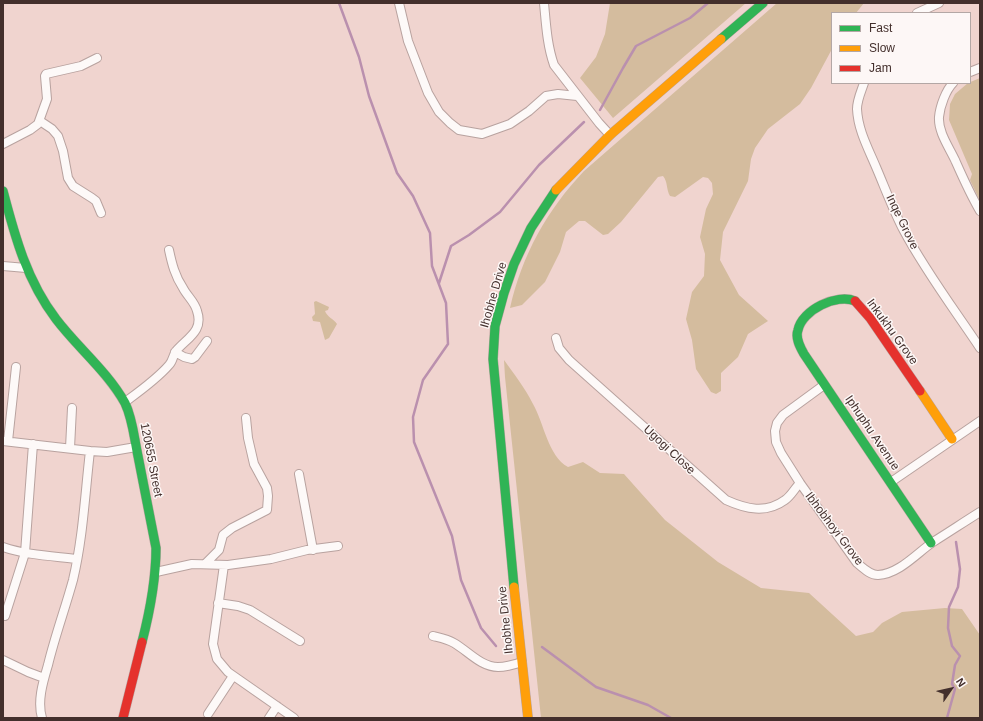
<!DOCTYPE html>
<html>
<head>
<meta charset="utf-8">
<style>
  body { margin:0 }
  #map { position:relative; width:983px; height:721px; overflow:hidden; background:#f0d4cf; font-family:Helvetica,sans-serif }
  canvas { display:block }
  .frame { position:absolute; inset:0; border:4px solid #432f2c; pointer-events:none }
  .legend { position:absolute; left:831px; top:12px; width:140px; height:72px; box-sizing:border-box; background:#fdf7f6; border:1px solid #b3a7a5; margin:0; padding:5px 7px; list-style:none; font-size:12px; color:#432f2c }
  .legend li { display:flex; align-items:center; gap:8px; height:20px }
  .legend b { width:20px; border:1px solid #b3a7a5 }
  .north { position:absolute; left:931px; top:669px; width:40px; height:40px; -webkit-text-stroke:3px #fdf7f6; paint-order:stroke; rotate:56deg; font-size:11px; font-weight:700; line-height:16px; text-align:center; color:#432f2c }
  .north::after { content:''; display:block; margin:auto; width:14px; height:18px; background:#432f2c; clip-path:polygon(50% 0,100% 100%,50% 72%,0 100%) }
</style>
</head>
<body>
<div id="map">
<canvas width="983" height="721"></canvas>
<div class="frame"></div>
<ul class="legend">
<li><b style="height:5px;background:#30b455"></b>Fast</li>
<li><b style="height:5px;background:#ff9f0a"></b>Slow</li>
<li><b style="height:5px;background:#e5322d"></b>Jam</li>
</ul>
<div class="north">N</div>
</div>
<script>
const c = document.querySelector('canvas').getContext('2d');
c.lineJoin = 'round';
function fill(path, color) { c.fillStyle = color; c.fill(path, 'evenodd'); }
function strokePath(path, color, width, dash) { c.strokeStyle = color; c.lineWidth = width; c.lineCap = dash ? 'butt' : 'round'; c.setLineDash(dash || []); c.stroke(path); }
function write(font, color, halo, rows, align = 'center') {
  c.font = font + ' Helvetica,sans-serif'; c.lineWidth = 3; c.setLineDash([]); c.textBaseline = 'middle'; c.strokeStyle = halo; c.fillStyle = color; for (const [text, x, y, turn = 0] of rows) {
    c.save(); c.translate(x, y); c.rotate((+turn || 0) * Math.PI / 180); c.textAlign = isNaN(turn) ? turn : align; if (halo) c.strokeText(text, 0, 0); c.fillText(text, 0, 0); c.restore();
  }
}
fill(new Path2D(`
  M 610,3 L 746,3 L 613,118 L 580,78 L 596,57 L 605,34 Z
  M 777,3 L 864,3 L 856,13 L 832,13 L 832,49 L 811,88 L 800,104 L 768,129 L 755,148 L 751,159 L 748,181 L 723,232 L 720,260 L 739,295 L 768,321 L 748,334 L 738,357 L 721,373 L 721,391 L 716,394 L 711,392 L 696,369 L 692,340 L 686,319 L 692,292 L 704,276 L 705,254 L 700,237 L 706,209 L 713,194 L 712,183 L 708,178 L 703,177 L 675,197 L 670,196 C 666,189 668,182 663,176 L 658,177 L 621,222 L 608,234 L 603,235 L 585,221 L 579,221 L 566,232 L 560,252 L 545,282 L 522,305 L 510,308 C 522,255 547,210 584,171 Z
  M 980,78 L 980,201 L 970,180 L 972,174 L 949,120 L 950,104 L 955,94 L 968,83 Z
  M 316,301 L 329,307 L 328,310 L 325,311 C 327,317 334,319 337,324 L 329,338 L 325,340 L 320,322 L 313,321 L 312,317 L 315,314 L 314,302 Z
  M 504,360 C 514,374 525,388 533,404 C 544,423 548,456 568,467 L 583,462 L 600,473 L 624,474 L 665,520 L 718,562 L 761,588 L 809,593 L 856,636 L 873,632 L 882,623 L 902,612 L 945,608 L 962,609 L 980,635 L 980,718 L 541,718 L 505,377 Z`), '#d4bc9e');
strokePath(new Path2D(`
  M 339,3 L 359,57 L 369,96 L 397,173 L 413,196 L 430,233 L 432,266 L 446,303 L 448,344 L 423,380 L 413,417 L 414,442 L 452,536 L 461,580 L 481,628 L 496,646
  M 600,110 L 623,68 L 636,46 L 690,18 L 708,3
  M 439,283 L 451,246 L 469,235 L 500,212 L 539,165 L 584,122
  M 542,647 L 596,687 L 648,705 L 671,718
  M 947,718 L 955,689 L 952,684 L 955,665 L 960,656 L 952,646 L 948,628 L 949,607 L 958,587 L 960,569 L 956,542`), '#ba90ae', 2.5);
const street = new Path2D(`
  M 399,3 L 408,41 L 428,93 L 439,112 L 450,123 L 459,130 L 482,134 L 510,124 L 529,111 L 546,96 L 558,94 L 577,96
  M 544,3 C 546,24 547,45 554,65 L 599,123 L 610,135
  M 917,13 L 939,3
  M 970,72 L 980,68
  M 864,83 C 861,92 857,100 857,109 C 858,130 868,148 876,167 C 885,188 893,210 904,231 C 926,272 954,309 980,348
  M 953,83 C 946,90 940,106 939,117 C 938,132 949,147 955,160 C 963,178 970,194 980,211
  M 40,121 L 52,129 L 58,136 L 63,151 L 68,178 L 73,186 L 92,198 L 96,201 L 101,213
  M 3,144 L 30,130 L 38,124 L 47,99 L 45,76 L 46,74 L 81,66 L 97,58
  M 3,266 L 26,268
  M 556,338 L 559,348 L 569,360 L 726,500 C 746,509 766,514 785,500 C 791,496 795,488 800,483
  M 175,352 L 184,357 L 192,359 L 195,357 L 207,341
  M 824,385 L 783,415 L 777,423 L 775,431 L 776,442 L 781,453 L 800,483 L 857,563 C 863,568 870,575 878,575 C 899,574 917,553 933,542 C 949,532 964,522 980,512
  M 125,402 C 140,391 157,379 169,365 C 173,361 173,355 176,351 C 187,338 204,331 197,311 C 195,302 187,296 183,288 C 175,276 172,264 169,250
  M 3,441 L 90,451 L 107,452 L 136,447
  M 8,441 L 16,367
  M 70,448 L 72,408
  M 299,474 L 313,550
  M 891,482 L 980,421
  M 3,547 C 26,555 52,556 77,559
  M 205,564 L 219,550 L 223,535 L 232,528 L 267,510 L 268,496 L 267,488 L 254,464 L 248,438 L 246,418
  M 224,565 L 213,644 L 217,659 L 228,672 L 294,718
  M 156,572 L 192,564 L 228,565 L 271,559 L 307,550 L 338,546
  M 218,603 L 238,606 L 250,610 L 300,641
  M 5,616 L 25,553 L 33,444
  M 433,636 C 441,638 447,639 454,643 C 468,651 481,667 498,667 C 504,667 516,664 522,662
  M 3,660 L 28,672 L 44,678
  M 208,714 L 233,676
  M 42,718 C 37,701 43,682 48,665 C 55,636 65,609 73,580 C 83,538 85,494 90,451
  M 269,718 L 277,706`);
const fast = new Path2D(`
  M 721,39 L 763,3
  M 3,191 C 15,237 27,281 56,319 C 78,348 107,371 125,403 C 133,420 134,438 138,456 C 144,487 150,517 156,548 C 156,580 150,611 142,642
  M 855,301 C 837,293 802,310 798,330 C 795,338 800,347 804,354 L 931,543
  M 514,587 L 493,359 L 495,326 L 504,293 L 514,264 L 531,228 L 556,190`);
const slow = new Path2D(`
  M 556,190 L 610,135 L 721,39
  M 920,391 L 952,439
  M 514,587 L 528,718`);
const jam = new Path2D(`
  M 855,301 L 870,318 L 920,391
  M 123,718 L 142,642`);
strokePath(street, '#b8a29f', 10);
strokePath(fast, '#b8a29f', 10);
strokePath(slow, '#b8a29f', 10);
strokePath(jam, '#b8a29f', 10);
strokePath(street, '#fdf9f8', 8);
strokePath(fast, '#30b455', 9);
strokePath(slow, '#ff9f0a', 9);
strokePath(jam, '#e5322d', 9);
write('12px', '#432f2c', '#fdf7f6', [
  ["Inqe Grove",902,222,64],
  ["Ihobhe Drive",494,295,-74],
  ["Inkukhu Grove",892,332,54],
  ["Iphuphu Avenue",872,433,56],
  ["Ugogi Close",669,450,43],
  ["120655 Street",151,460,79],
  ["Ibhobhoyi Grove",834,529,53],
  ["Ihobhe Drive",506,620,-96]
]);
</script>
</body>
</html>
